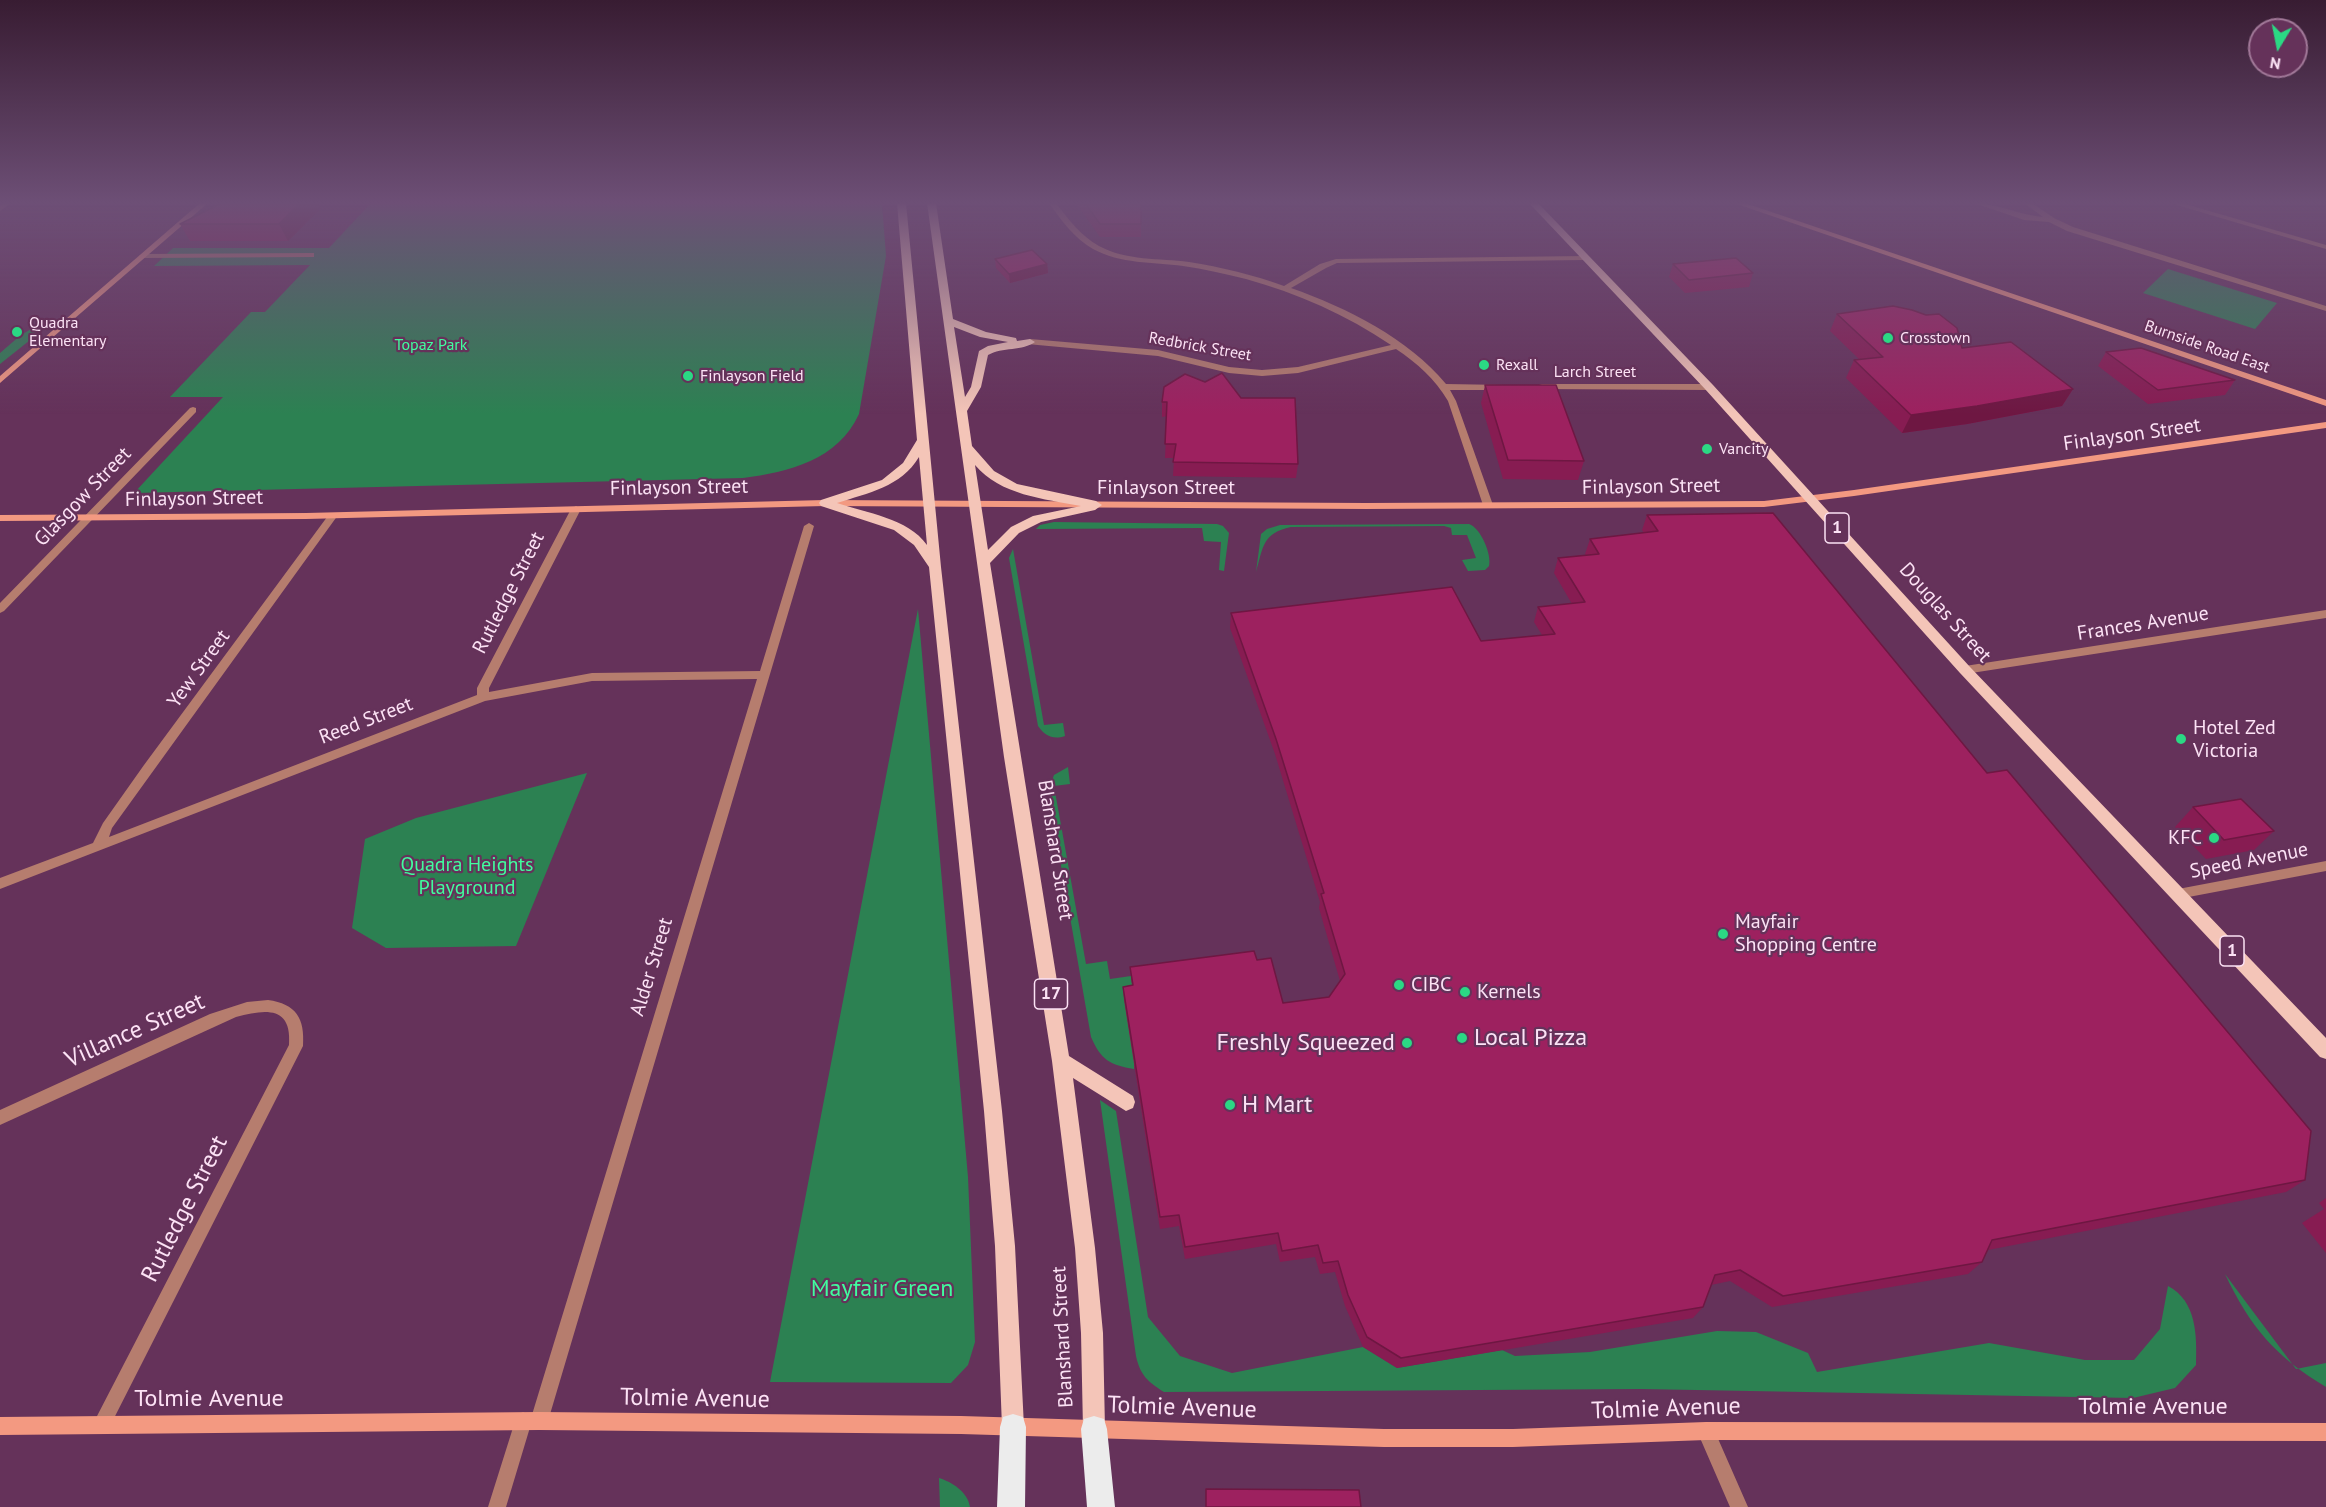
<!DOCTYPE html>
<html>
<head>
<meta charset="utf-8">
<style>
  body { margin:0 }
  #map { position:relative; width:2326px; height:1507px; overflow:hidden; background:#65325a; font-family:"PT Sans",sans-serif }
  canvas { display:block }
  .north { position:absolute; left:2248px; top:18px; width:60px; height:60px; box-sizing:border-box; background:#65325a; border:2px solid #a17898; border-radius:50%; rotate:190deg; font-size:16px; font-weight:700; line-height:24px; text-align:center; color:#fce2f5 }
  .north::after { content:''; display:block; margin:auto; width:21px; height:27px; background:#2bd884; clip-path:polygon(50% 0,100% 100%,50% 72%,0 100%) }
</style>
</head>
<body>
<div id="map">
<canvas width="2326" height="1507"></canvas>
<div class="north">N</div>
</div>
<script>
const c = document.querySelector('canvas').getContext('2d');
c.lineJoin = 'round';
function fill(path, color) { c.fillStyle = color; c.fill(path, 'evenodd'); }
function strokePath(path, color, width, dash) { c.strokeStyle = color; c.lineWidth = width; c.lineCap = dash ? 'butt' : 'round'; c.setLineDash(dash || []); c.stroke(path); }
function write(font, color, halo, rows, align = 'center') {
  c.font = font + ' "PT Sans",sans-serif'; c.lineWidth = 4.5; c.setLineDash([]); c.textBaseline = 'middle'; c.strokeStyle = halo; c.fillStyle = color; for (const [text, x, y, turn = 0] of rows) {
    c.save(); c.translate(x, y); c.rotate((+turn || 0) * Math.PI / 180); c.textAlign = isNaN(turn) ? turn : align; if (halo) c.strokeText(text, 0, 0); c.fillText(text, 0, 0); c.restore();
  }
}
fill(new Path2D(`
  M 371,203 L 882,203 L 886,256 L 859,414 C 838,460 789,472 743,478 L 134,493 L 223,397 L 170,397 L 251,312 L 265,312 L 310,265 L 154,266 L 173,248 L 329,248 Z
  M 2168,269 L 2277,303 L 2255,329 L 2143,293 Z
  M 49,325 L 0,364 L 0,353 C 15,341 28,325 49,325 Z
  M 1054,522 L 1217,524 L 1223,526 L 1229,533 L 1224,571 L 1219,570 L 1221,542 L 1204,541 L 1202,528 L 1036,529 L 1040,525 Z
  M 1469,524 C 1481,528 1492,555 1489,566 L 1485,570 L 1468,571 L 1462,560 L 1476,558 L 1467,535 L 1452,535 L 1451,528 L 1444,526 L 1291,527 C 1262,533 1263,548 1256,572 L 1261,534 L 1267,529 L 1280,525 Z
  M 1013,549 L 1044,725 L 1063,723 L 1065,736 C 1053,740 1045,736 1038,726 L 1009,558 Z
  M 918,609 L 968,1177 L 975,1342 L 968,1365 L 951,1383 L 770,1382 Z
  M 1068,767 L 1070,784 L 1054,786 L 1086,964 L 1107,961 L 1110,979 L 1131,976 L 1134,999 L 1134,1069 C 1110,1065 1101,1060 1091,1037 L 1048,791 L 1054,775 Z
  M 587,773 L 516,946 L 386,948 L 352,928 L 365,839 L 416,818 Z
  M 1100,1100 L 1116,1111 L 1148,1317 L 1180,1356 L 1232,1373 L 1363,1347 L 1397,1368 L 1502,1350 L 1515,1356 L 1590,1352 L 1717,1331 L 1756,1332 L 1808,1353 L 1817,1372 L 1989,1343 L 2085,1360 L 2134,1360 L 2160,1329 L 2168,1286 C 2197,1301 2197,1336 2196,1365 L 2175,1388 L 2133,1398 L 1641,1389 L 1164,1392 C 1148,1382 1140,1375 1136,1356 Z
  M 2225,1274 L 2296,1369 L 2326,1363 L 2326,1387 C 2276,1357 2250,1327 2225,1274 Z
  M 939,1478 C 952,1482 968,1492 970,1507 L 940,1507 Z`), '#2c8152');
fill(new Path2D(`
  M 3,203 L 11,203 L 0,211 L 0,206 Z
  M 1049,203 L 1056,203 C 1068,219 1081,236 1099,246 C 1126,261 1160,258 1189,262 C 1221,267 1254,275 1284,286 L 1320,264 L 1336,259 L 1585,256 L 1589,258 L 1585,260 L 1337,263 L 1326,268 L 1291,288 C 1347,308 1408,338 1446,384 L 1504,385 L 1505,387 L 1501,390 L 1450,390 L 1456,401 L 1493,505 L 1488,508 L 1483,505 L 1448,401 C 1435,379 1417,363 1396,349 L 1298,373 L 1262,376 L 1229,373 L 1158,356 L 1027,344 L 1026,342 L 1030,339 L 1158,350 L 1229,367 L 1262,370 L 1298,367 L 1391,345 C 1347,315 1297,293 1246,279 C 1225,274 1204,269 1183,266 C 1153,262 1120,264 1093,249 C 1075,239 1061,220 1049,203 Z
  M 1974,203 C 1997,203 2019,215 2043,217 L 2024,203 L 2032,203 L 2054,218 L 2073,227 L 2326,306 L 2326,311 L 2067,231 L 2049,222 L 2024,220 Z
  M 2170,203 L 2182,203 L 2326,245 L 2326,249 Z
  M 311,253 L 314,253 L 314,257 L 143,258 L 139,256 L 143,254 Z
  M 1542,384 L 1709,384 L 1713,387 L 1709,390 L 1539,389 L 1539,385 Z
  M 193,407 L 196,408 L 196,412 L 4,611 L 0,613 L 0,603 L 190,408 Z
  M 576,506 L 581,509 L 489,688 L 489,692 L 592,673 L 760,671 L 804,526 L 809,523 L 814,526 L 548,1421 L 545,1427 L 539,1430 L 533,1427 L 531,1424 L 506,1507 L 488,1507 L 517,1415 L 523,1412 L 529,1415 L 531,1418 L 757,679 L 592,681 L 485,701 L 0,889 L 0,878 L 93,843 L 103,823 L 144,765 L 330,513 L 336,513 L 338,515 L 112,828 L 109,837 L 477,695 L 477,688 L 571,509 Z
  M 2326,610 L 2326,618 L 1965,674 L 1959,670 L 1965,666 Z
  M 2326,861 L 2326,871 L 2178,899 L 2173,898 L 2171,894 L 2173,890 L 2178,889 Z
  M 268,1000 C 296,1004 305,1018 303,1046 L 108,1430 L 102,1433 L 96,1430 L 93,1424 L 96,1418 L 289,1045 C 292,1006 266,1009 236,1017 L 0,1125 L 0,1110 L 210,1014 L 247,1002 Z
  M 1706,1422 L 1712,1425 L 1748,1507 L 1730,1507 L 1697,1431 L 1700,1425 Z`), '#b67d6e');
fill(new Path2D(`
  M 200,203 L 208,203 L 0,383 L 0,376 Z
  M 1734,203 L 1745,203 L 2326,400 L 2326,406 Z
  M 2326,422 L 2326,428 L 1854,496 L 1764,507 L 1366,509 L 825,506 L 306,519 L 0,521 L 0,515 L 306,513 L 825,500 L 1366,503 L 1764,501 L 1854,490 Z
  M 539,1412 L 961,1416 L 1384,1429 L 1513,1429 L 1706,1422 L 2326,1423 L 2326,1441 L 1706,1440 L 1513,1447 L 1384,1447 L 961,1434 L 539,1430 L 0,1435 L 0,1417 Z`), '#f39981');
fill(new Path2D(`
  M 897,203 L 906,203 L 941,567 L 1002,1111 L 1015,1246 L 1024,1427 L 1021,1435 L 1013,1438 L 1005,1435 L 1002,1427 L 995,1246 L 984,1111 L 929,567 L 914,545 L 894,530 L 821,506 L 819,503 L 821,500 L 882,480 L 903,463 L 917,440 ZM 919,457 L 927,545 C 908,518 866,513 837,503 C 868,493 901,487 919,457 Z
  M 927,203 L 936,203 L 953,319 L 986,332 L 1016,338 L 1017,341 L 1030,339 L 1035,342 C 1023,351 1002,347 988,355 L 981,387 L 967,411 L 972,446 L 994,471 L 1017,484 L 1096,501 L 1102,505 L 1095,510 L 1041,522 L 1019,533 L 990,563 L 1069,1056 L 1133,1096 L 1135,1102 L 1133,1108 L 1126,1111 L 1073,1078 L 1095,1248 L 1103,1333 L 1105,1429 L 1102,1437 L 1094,1440 L 1086,1437 L 1083,1429 L 1081,1333 L 1075,1248 L 1052,1061 L 1004,757 ZM 954,327 L 980,337 L 1008,342 L 988,346 L 979,351 L 971,387 L 965,397 ZM 975,465 C 1000,495 1044,499 1081,506 L 1033,516 L 1011,527 L 988,550 Z
  M 1529,203 L 1538,203 L 1713,385 L 1970,667 L 2326,1038 L 2326,1059 L 2320,1057 L 1960,673 L 1705,389 Z`), '#f4c5b8');
fill(new Path2D(`
  M 1013,1414 L 1023,1417 L 1026,1427 L 1025,1507 L 997,1507 L 1000,1427 L 1003,1417 Z
  M 1094,1416 L 1104,1419 L 1107,1429 L 1115,1507 L 1087,1507 L 1081,1429 L 1084,1419 Z`), '#ececec');
fill(new Path2D(`
  M 1076,203 L 1141,203 L 1141,237 L 1100,237 Z
  M 320,209 L 288,241 L 190,241 L 180,224 Z
  M 995,259 L 1047,264 L 1048,273 L 1010,283 L 996,268 Z
  M 1673,264 L 1753,273 L 1749,287 L 1685,293 L 1669,277 Z
  M 1837,314 L 1962,348 L 2073,389 L 2062,406 L 1967,424 L 1902,433 L 1846,378 L 1854,360 L 1860,360 L 1830,331 Z
  M 2106,352 L 2235,380 L 2225,395 L 2148,404 L 2098,366 Z
  M 1485,385 L 1584,461 L 1578,480 L 1503,479 L 1481,403 Z
  M 1241,398 L 1298,464 L 1296,478 L 1173,476 L 1174,458 L 1165,458 L 1167,416 L 1162,417 L 1162,402 Z
  M 1647,515 L 2305,1180 L 2286,1192 L 1988,1250 L 1982,1262 L 1968,1274 L 1772,1307 L 1730,1281 L 1711,1285 L 1703,1307 L 1693,1318 L 1397,1368 L 1363,1347 L 1345,1306 L 1335,1272 L 1320,1274 L 1315,1257 L 1280,1262 L 1276,1244 L 1185,1259 L 1179,1226 L 1160,1229 L 1124,1000 L 1123,987 L 1132,985 L 1130,967 L 1257,960 L 1283,1003 L 1329,997 L 1340,981 L 1319,908 L 1320,902 L 1275,754 L 1230,628 L 1231,613 L 1481,641 L 1542,635 L 1534,622 L 1538,607 L 1572,604 L 1554,573 L 1558,558 L 1586,555 L 1585,554 L 1590,539 L 1644,533 L 1642,530 Z
  M 2193,807 L 2274,831 L 2254,850 L 2206,859 L 2175,827 Z
  M 2326,1198 L 2326,1253 L 2302,1223 L 2324,1209 L 2319,1203 Z`), '#871c52');
fill(new Path2D(`
  M 300,203 L 318,203 L 320,209 L 288,241 L 279,224 Z
  M 1047,264 L 1048,273 L 1010,283 L 1009,274 Z
  M 2073,389 L 2062,406 L 1967,424 L 1902,433 L 1911,415 Z`), '#6e1742');
const building = new Path2D(`
  M 222,203 L 300,203 L 279,224 L 180,224 Z
  M 1085,203 L 1141,203 L 1141,224 L 1100,224 Z
  M 1032,250 L 1047,264 L 1009,274 L 995,259 Z
  M 1736,258 L 1753,273 L 1689,280 L 1673,264 Z
  M 1893,306 L 1912,310 L 1926,315 L 1939,314 L 1957,328 L 1962,348 L 2011,342 L 2073,389 L 1977,406 L 1911,415 L 1854,360 L 1883,357 L 1837,314 Z
  M 2141,348 L 2235,380 L 2158,390 L 2106,352 Z
  M 1222,373 L 1241,398 L 1295,398 L 1298,464 L 1173,462 L 1176,444 L 1165,444 L 1167,402 L 1162,402 L 1164,387 L 1185,374 L 1205,382 Z
  M 1485,385 L 1556,385 L 1584,461 L 1508,460 Z
  M 1773,513 L 1987,773 L 2007,770 L 2311,1131 L 2305,1180 L 1992,1240 L 1982,1262 L 1783,1296 L 1740,1270 L 1715,1275 L 1703,1307 L 1401,1358 L 1367,1337 L 1348,1295 L 1338,1261 L 1323,1263 L 1318,1245 L 1282,1251 L 1278,1233 L 1185,1247 L 1179,1215 L 1160,1217 L 1123,987 L 1133,985 L 1130,967 L 1254,951 L 1257,960 L 1271,958 L 1283,1003 L 1329,997 L 1345,974 L 1321,894 L 1324,893 L 1276,739 L 1231,613 L 1452,587 L 1481,641 L 1555,634 L 1538,607 L 1585,602 L 1558,558 L 1599,554 L 1590,539 L 1658,531 L 1647,515 Z
  M 2241,799 L 2274,831 L 2224,840 L 2193,807 Z
  M 1206,1489 L 1359,1490 L 1361,1507 L 1206,1507 Z`);
fill(building, '#9d215f');
strokePath(building, '#6e1742', 1.5);
const sky = c.createLinearGradient(0, 0, 0, 414);
sky.addColorStop(0, '#381c32');
sky.addColorStop(0.49, '#6d4f76');
sky.addColorStop(1, '#6d4f7600');
c.fillStyle = sky;
c.fillRect(0, 0, 2326, 414);
for (const [x, y, r, color] of [
  [17,332,6,"#2bd884"],
  [1888,338,6,"#2bd884"],
  [1484,365,6,"#2bd884"],
  [688,376,6,"#2bd884"],
  [1707,449,6,"#2bd884"],
  [2181,739,6,"#2bd884"],
  [2214,838,6,"#2bd884"],
  [1723,934,6,"#2bd884"],
  [1399,985,6,"#2bd884"],
  [1465,992,6,"#2bd884"],
  [1462,1038,6,"#2bd884"],
  [1407,1043,6,"#2bd884"],
  [1230,1105,6,"#2bd884"]
]) { const dot = new Path2D(); dot.arc(x, y, r, 0, 2 * Math.PI); c.fillStyle = color; c.fill(dot); strokePath(dot, '#65325a', 2); }
write('16px', '#fce2f5', '#65325a', [
  ["Quadra",29,323],
  ["Elementary",29,341],
  ["Crosstown",1900,338],
  ["Rexall",1496,365],
  ["Finlayson Field",700,376],
  ["Vancity",1719,449]
], 'left');
write('16px', '#40fd9e', '#65325a', [
  ["Topaz Park",431,345]
]);
write('16px', '#fce2f5', '#65325a', [
  ["Redbrick Street",1200,347,10],
  ["Burnside Road East",2207,347,19],
  ["Larch Street",1595,372]
]);
for (const [x, y, w] of [
  [1837,528,24],
  [2232,951,24],
  [1051,994,33]
]) { const box = new Path2D(); box.roundRect(x - w / 2, y - 15, w, 30, 4.5); c.fillStyle = '#65325a'; c.fill(box); strokePath(box, '#fce2f5', 1.5); }
write('bold 18px', '#fce2f5', null, [
  ["1",1837,528],
  ["1",2232,951],
  ["17",1051,994]
]);
write('20px', '#fce2f5', '#65325a', [
  ["Finlayson Street",2132,435,-8],
  ["Finlayson Street",1651,487,-1],
  ["Finlayson Street",679,488,-1],
  ["Finlayson Street",1166,488],
  ["Glasgow Street",83,497,-46],
  ["Finlayson Street",194,499,-1],
  ["Rutledge Street",509,593,-63],
  ["Douglas Street",1945,613,48],
  ["Frances Avenue",2143,624,-9],
  ["Yew Street",199,669,-54],
  ["Reed Street",366,721,-21],
  ["Blanshard Street",1055,850,81],
  ["Speed Avenue",2249,861,-11],
  ["Alder Street",652,967,-73],
  ["Blanshard Street",1063,1337,-93]
]);
write('20px', '#fce2f5', '#65325a', [
  ["Hotel Zed",2193,728],
  ["Victoria",2193,751],
  ["KFC",2202,838,"right"],
  ["Mayfair",1735,922],
  ["Shopping Centre",1735,945],
  ["CIBC",1411,985],
  ["Kernels",1477,992]
], 'left');
write('20px', '#40fd9e', '#65325a', [
  ["Quadra Heights",467,865],
  ["Playground",467,888]
]);
write('24px', '#fce2f5', '#65325a', [
  ["Villance Street",135,1031,-24],
  ["Rutledge Street",185,1209,-63],
  ["Tolmie Avenue",209,1399],
  ["Tolmie Avenue",695,1399,1],
  ["Tolmie Avenue",2153,1407],
  ["Tolmie Avenue",1182,1408,2],
  ["Tolmie Avenue",1666,1409,-2]
]);
write('24px', '#fce2f5', '#65325a', [
  ["Local Pizza",1474,1038],
  ["Freshly Squeezed",1395,1043,"right"],
  ["H Mart",1242,1105]
], 'left');
write('24px', '#40fd9e', '#65325a', [
  ["Mayfair Green",882,1289]
]);
</script>
</body>
</html>
